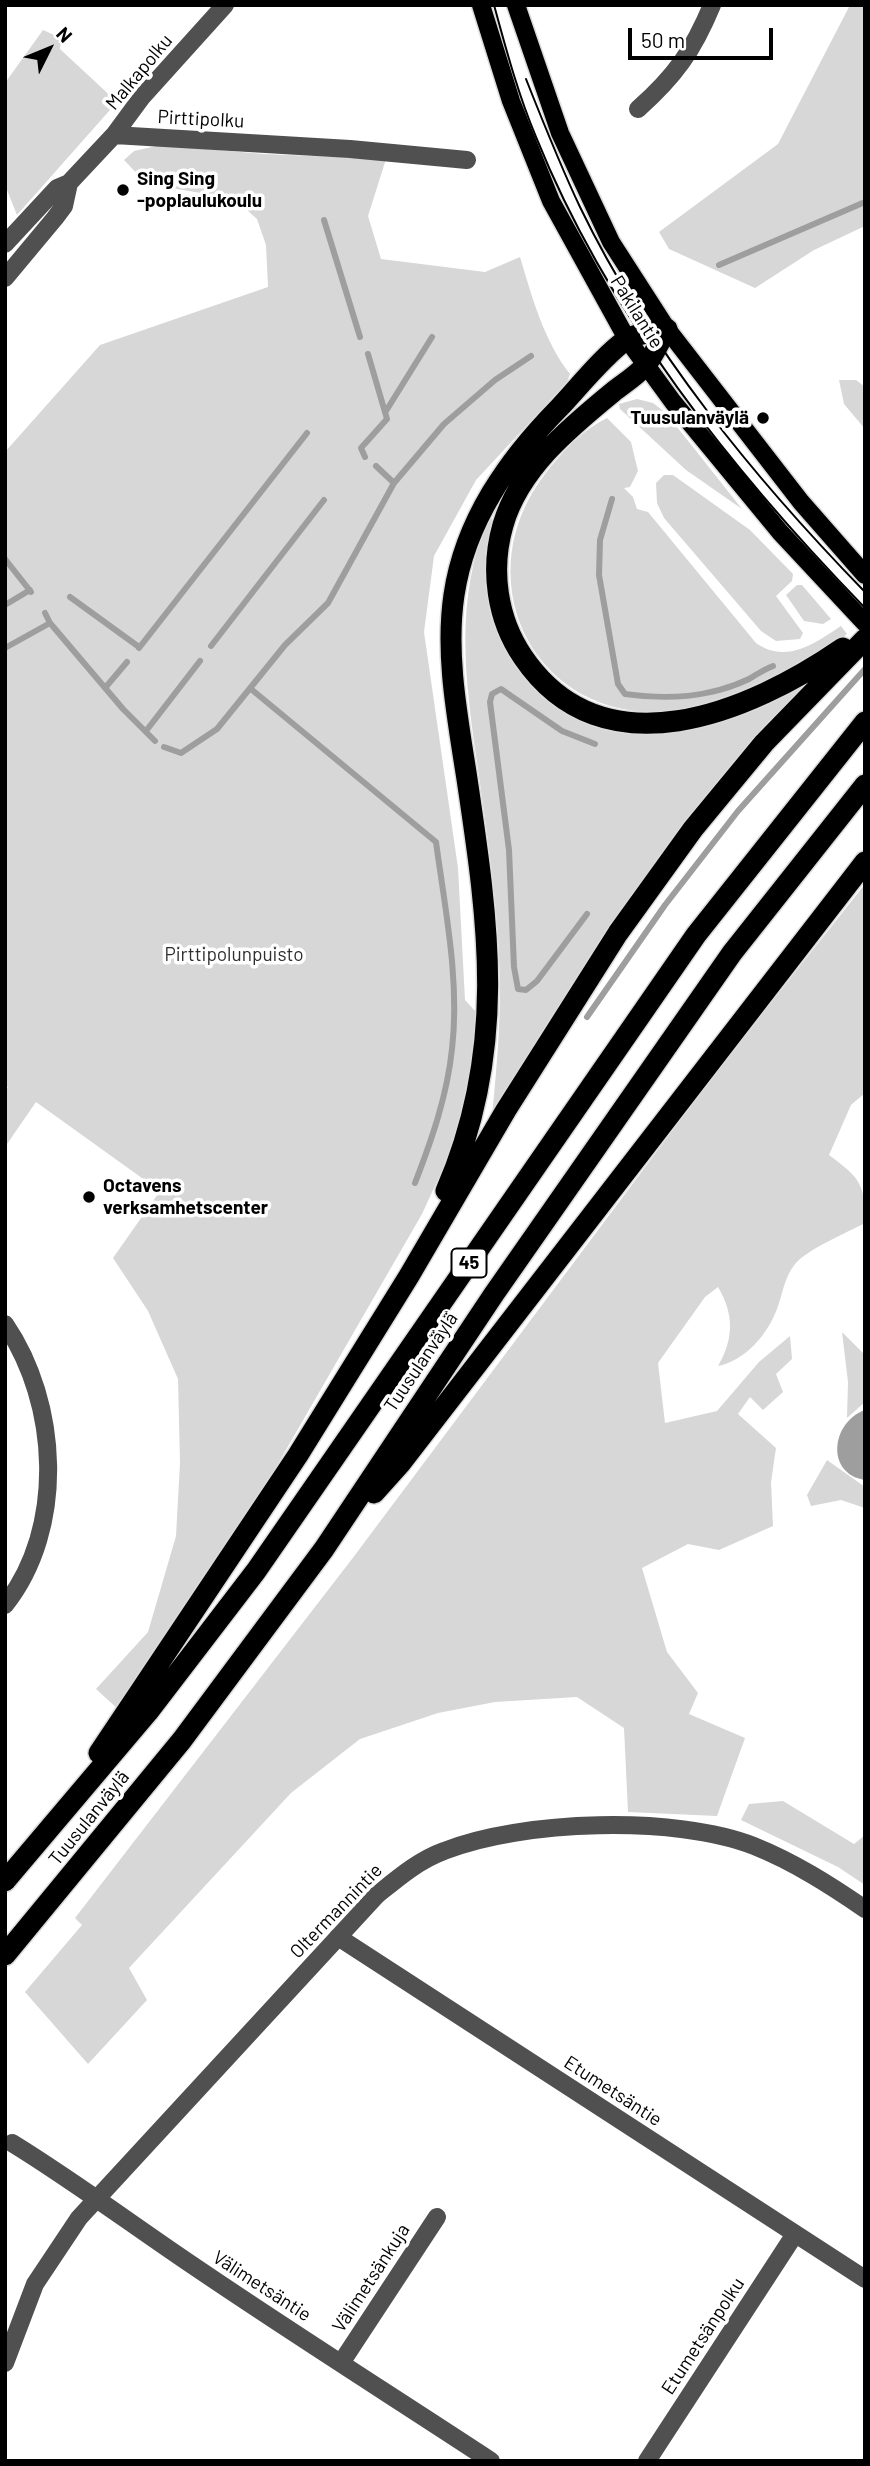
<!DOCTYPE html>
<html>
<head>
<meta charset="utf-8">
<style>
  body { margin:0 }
  #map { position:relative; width:870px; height:2466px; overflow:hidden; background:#fff; font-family:Barlow,sans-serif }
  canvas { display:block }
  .frame { position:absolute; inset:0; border:7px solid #000; pointer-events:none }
  .north { position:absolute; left:14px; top:14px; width:70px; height:70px; -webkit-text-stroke:5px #fff; paint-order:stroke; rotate:47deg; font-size:19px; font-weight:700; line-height:28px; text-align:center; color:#000 }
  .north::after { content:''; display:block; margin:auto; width:24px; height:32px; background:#000; clip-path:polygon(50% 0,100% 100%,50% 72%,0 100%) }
  .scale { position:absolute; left:628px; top:28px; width:145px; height:32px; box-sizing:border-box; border:4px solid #000; border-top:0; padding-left:9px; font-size:21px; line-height:24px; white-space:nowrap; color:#000; -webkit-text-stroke:5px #fff; paint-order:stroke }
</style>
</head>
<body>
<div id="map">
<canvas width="870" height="2466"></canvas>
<div class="frame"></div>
<div class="north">N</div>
<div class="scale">50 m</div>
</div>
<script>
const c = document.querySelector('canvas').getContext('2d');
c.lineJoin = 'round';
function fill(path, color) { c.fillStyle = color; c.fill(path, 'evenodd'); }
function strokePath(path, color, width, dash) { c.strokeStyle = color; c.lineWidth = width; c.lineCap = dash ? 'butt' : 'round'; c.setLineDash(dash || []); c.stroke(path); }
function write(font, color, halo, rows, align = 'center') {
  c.font = font + ' Barlow,sans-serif'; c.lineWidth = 7; c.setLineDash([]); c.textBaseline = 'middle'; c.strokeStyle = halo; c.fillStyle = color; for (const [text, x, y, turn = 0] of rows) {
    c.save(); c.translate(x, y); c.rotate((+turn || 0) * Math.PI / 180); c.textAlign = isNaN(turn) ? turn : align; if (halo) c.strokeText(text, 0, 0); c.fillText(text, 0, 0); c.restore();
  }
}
fill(new Path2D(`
  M 850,5 L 865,5 L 865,226 L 814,250 L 755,288 L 669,249 L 659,232 L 778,144 Z
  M 43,30 L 61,38 L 60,49 L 117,102 L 17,215 L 5,185 L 5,83 Z
  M 161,145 L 264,154 L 386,159 L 368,216 L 381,259 L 485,272 L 520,257 C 532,297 544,341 570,374 L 567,382 L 476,480 L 434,556 L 424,632 L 458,868 L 465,1000 L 476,1012 L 472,1071 L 456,1140 L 422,1214 L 223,1559 L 119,1710 L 96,1689 L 148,1632 L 176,1536 L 180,1463 L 178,1379 L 148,1311 L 113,1258 L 160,1191 L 36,1102 L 5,1147 L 5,1091 L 8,1087 L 5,1086 L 5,452 L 100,345 L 268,287 L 266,245 L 257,219 L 247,210 L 213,195 L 147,184 L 124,160 L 134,151 Z
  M 839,380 L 856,380 L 865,387 L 865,429 L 844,404 Z
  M 637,399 L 653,403 L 666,413 L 742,509 L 686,470 L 620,409 L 619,404 Z
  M 607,418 L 631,442 L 638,471 L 630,487 L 624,488 L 633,497 L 637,509 L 648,512 L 756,643 C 786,664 814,644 841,626 L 847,634 C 793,672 726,711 659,712 C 528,715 467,574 545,474 C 562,452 582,430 607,418 Z
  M 664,475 L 673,475 L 750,530 L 793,574 L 792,581 L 776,596 L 803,633 L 800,639 L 776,641 L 761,631 L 664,518 L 657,503 L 656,483 Z
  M 489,517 L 495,521 L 515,662 L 539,690 L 624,729 L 808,683 L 492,1116 C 497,1064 502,1010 499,957 C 496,892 486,827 477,762 C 465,679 454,598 489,517 Z
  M 797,585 L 802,585 L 831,619 L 823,624 L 804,621 L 786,595 Z
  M 865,884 L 865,1093 L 851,1105 L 829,1155 C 860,1178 865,1183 865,1223 C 846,1233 808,1249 795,1264 C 784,1278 783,1293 777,1309 C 767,1335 746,1360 718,1366 C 734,1338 734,1314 718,1287 L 705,1297 L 658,1363 L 665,1423 L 717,1411 L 759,1362 L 790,1336 L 792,1359 L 776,1374 L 783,1392 L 763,1410 L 750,1397 L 738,1414 L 776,1448 L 771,1482 L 773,1526 L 719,1550 L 688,1544 L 642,1568 L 667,1652 L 698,1693 L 689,1714 L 745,1738 L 717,1816 L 628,1812 L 624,1728 L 577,1697 L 495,1702 L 438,1713 L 360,1739 L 291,1793 L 129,1968 L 147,2000 L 88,2064 L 25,1992 L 82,1925 L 75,1918 L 352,1559 L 723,1063 Z
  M 842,1332 L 865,1355 L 865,1402 L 847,1418 L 848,1382 Z
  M 827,1460 L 865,1487 L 865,1508 L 841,1500 L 811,1506 L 807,1495 Z
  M 783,1801 L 854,1844 L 865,1835 L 865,1885 L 838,1867 L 741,1820 L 749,1804 Z`), '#d7d7d7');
fill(new Path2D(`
  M 865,1410 L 865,1480 C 825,1474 831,1422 865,1410 Z`), '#9e9e9e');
strokePath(new Path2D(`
  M 324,220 L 360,337
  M 719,265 L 865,202
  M 386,411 L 432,337
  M 365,457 L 361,448 L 387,419 L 368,354
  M 376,466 L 394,483
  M 612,499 L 600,540 L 599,575 L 618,684 L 625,694 C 668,700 709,698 749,679 C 757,674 765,669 773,666
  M 5,559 L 31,592
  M 70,597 L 139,647
  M 5,605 L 30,590
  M 45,613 L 50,623
  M 211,646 L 324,500
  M 5,648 L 50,623 L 123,709 L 155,741
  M 139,648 L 307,433
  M 105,688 L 127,662
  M 251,689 L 436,842 C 445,909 460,981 452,1049 C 447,1096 432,1139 415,1183
  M 146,731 L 200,661
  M 164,747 L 181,753 L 217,729 L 285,645 L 328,603 L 394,483 L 444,424 L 495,380 L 531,356
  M 587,914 L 537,981 L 526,990 L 518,989 L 514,967 L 509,850 L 490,702 L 492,694 L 501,689 L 562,731 L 595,744
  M 587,1017 L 665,905 L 738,811 L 865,669`), '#9e9e9e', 6);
const major = new Path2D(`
  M 481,5 L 511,101 L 551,201 L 627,339 L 673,402 L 780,532 L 865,623
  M 516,5 L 560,133 L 611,242 L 667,329 L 801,502 L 865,575`);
const highway = new Path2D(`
  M 667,329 C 660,340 654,356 645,366 C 636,376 623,384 613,392 C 569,428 519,469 503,525 C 490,570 497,619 523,657 C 603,775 750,712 843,648
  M 446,1191 C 507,1050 489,926 467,779 C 458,720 445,655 454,595 C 465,521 508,460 559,408 C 577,389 605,354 626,340 C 636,333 655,332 667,329
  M 374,1493 L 400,1464 L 865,862
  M 99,1753 L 298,1455 L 409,1276 L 506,1110 L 618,933 L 693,829 L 764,743 L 865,639
  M 5,1881 L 148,1712 L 256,1571 L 696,935 L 865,722
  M 5,1955 L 182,1740 L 324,1549 L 494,1294 L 732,953 L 865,785`);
strokePath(major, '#dbdbdb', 21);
strokePath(highway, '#dbdbdb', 24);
strokePath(new Path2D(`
  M 638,109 C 675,76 693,51 712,5
  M 114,135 L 142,97 L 225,5
  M 5,244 L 57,188 L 69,183
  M 5,278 L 55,218 L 64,206 L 69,183 L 114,135 L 350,149 L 467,160
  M 5,1324 C 59,1403 66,1528 5,1605
  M 338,1937 L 865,2279
  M 12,2143 C 77,2183 138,2229 201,2271 C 297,2336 395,2398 491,2461
  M 5,2363 L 35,2284 L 79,2218 L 377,1895 C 398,1878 419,1860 444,1851 C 521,1820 676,1815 754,1846 C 794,1862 830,1885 865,1909
  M 341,2363 L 437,2217
  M 647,2461 L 795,2234`), '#505050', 18);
strokePath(major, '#000', 18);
strokePath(highway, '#000', 21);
strokePath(new Path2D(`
  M 494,5 C 506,49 518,94 536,137 C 608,315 732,471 865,608
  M 526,79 C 543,122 560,165 580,207 C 649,350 755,479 865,592`), '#000', 2);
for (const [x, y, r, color] of [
  [123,190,7,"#000"],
  [763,418,7,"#000"],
  [89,1197,7,"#000"]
]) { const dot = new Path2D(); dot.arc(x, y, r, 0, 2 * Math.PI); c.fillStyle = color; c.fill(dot); strokePath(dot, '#fff', 2.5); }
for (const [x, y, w] of [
  [469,1263,35]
]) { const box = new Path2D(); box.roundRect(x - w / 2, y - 14.5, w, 29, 5); c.fillStyle = '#fff'; c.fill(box); strokePath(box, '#000', 2); }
write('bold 18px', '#000', null, [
  ["45",469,1263]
]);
write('19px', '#000', '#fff', [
  ["Malkapolku",139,72,-50],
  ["Pirttipolku",201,119,3],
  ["Pakilantie",637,312,58],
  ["Tuusulanväylä",421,1362,-56],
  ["Tuusulanväylä",89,1818,-51],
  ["Oltermannintie",336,1911,-46],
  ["Etumetsäntie",613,2091,33],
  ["Välimetsänkuja",371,2278,-57],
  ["Välimetsäntie",262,2286,33],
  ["Etumetsänpolku",703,2336,-57]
]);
write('bold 19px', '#000', '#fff', [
  ["Sing Sing",137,179],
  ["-poplaulukoulu",137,201],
  ["Tuusulanväylä",749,418,"right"],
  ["Octavens",103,1186],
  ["verksamhetscenter",103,1208]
], 'left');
write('19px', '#2e2e2e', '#fff', [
  ["Pirttipolunpuisto",234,955]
]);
</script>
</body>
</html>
